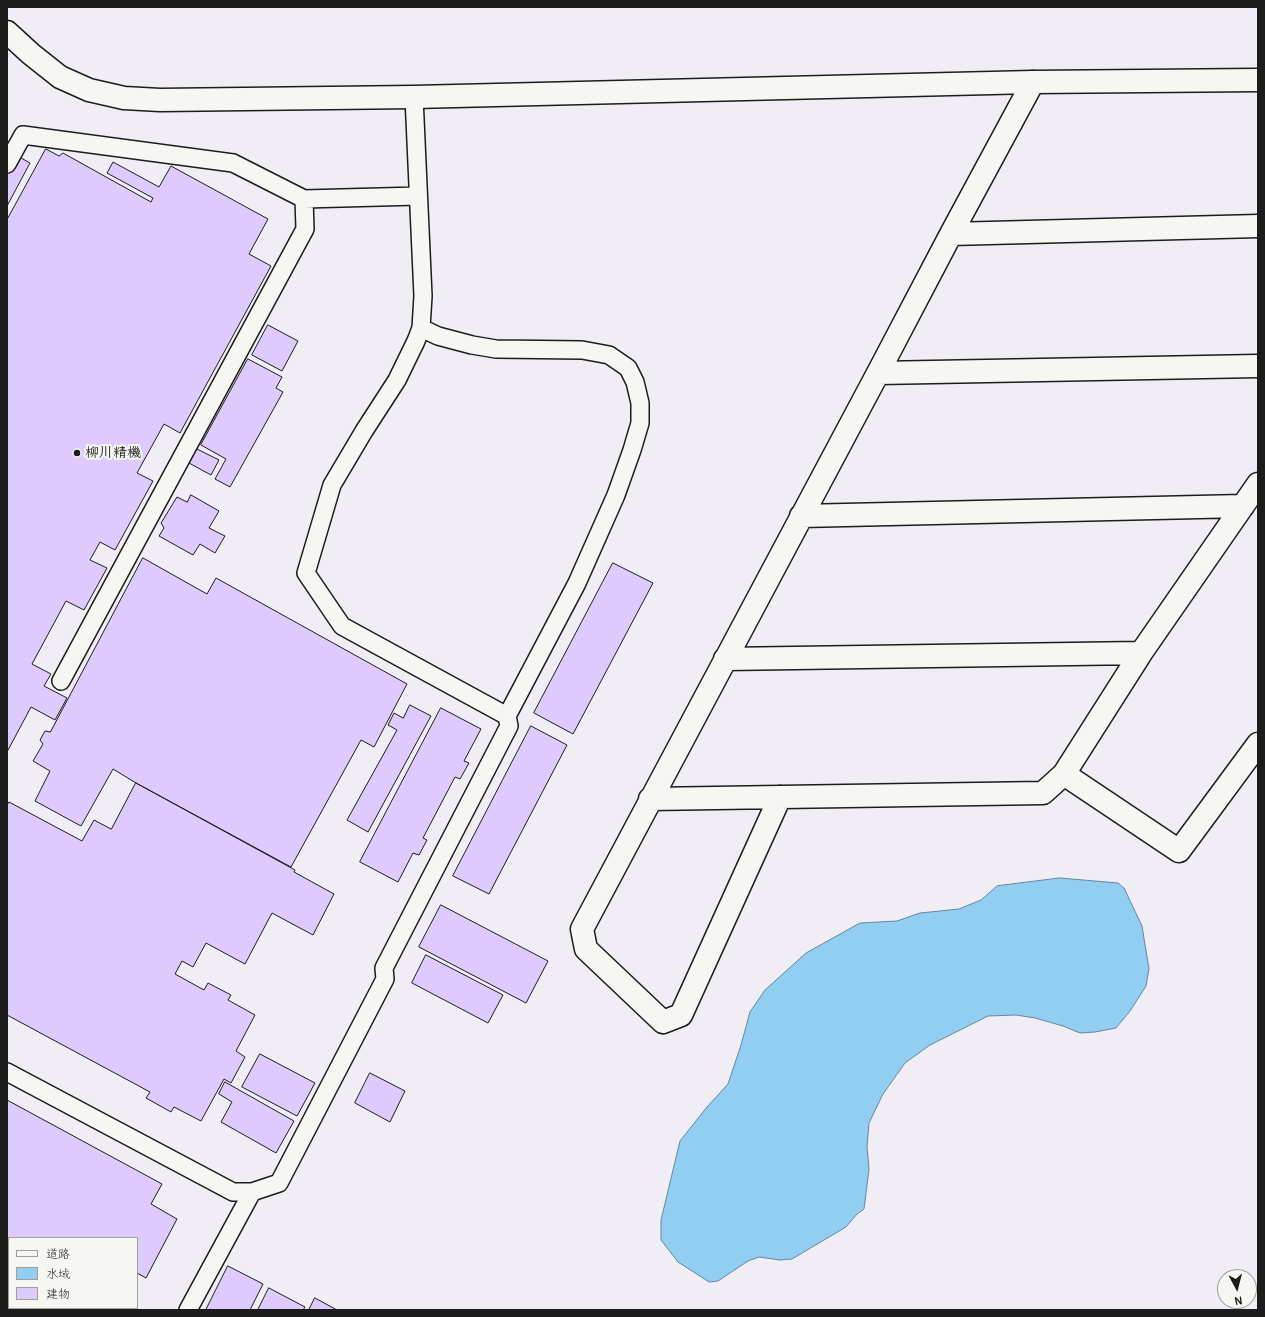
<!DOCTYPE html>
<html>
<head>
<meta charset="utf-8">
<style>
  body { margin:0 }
  #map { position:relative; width:1265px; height:1317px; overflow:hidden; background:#f1edf4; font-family:Pangolin,"Klee One",sans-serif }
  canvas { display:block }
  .frame { position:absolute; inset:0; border:8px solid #1c1c1c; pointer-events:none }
  .legend { position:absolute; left:8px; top:1237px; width:130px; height:72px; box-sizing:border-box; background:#f6f6f2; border:1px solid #9f9f9c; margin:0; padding:5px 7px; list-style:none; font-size:12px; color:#1c1c1c }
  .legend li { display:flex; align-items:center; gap:8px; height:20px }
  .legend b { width:20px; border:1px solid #9f9f9c }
  .north { position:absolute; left:1217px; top:1269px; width:40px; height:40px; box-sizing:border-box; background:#f6f6f2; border:1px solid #9f9f9c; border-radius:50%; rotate:173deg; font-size:11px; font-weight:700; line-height:16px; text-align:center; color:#1c1c1c }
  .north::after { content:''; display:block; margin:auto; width:14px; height:18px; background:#1c1c1c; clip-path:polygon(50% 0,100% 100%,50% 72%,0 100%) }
</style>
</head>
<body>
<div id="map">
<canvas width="1265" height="1317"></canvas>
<div class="frame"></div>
<ul class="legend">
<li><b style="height:5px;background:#f6f6f2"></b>道路</li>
<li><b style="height:11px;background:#91cef2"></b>水域</li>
<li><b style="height:11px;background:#decbfd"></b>建物</li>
</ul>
<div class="north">N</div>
</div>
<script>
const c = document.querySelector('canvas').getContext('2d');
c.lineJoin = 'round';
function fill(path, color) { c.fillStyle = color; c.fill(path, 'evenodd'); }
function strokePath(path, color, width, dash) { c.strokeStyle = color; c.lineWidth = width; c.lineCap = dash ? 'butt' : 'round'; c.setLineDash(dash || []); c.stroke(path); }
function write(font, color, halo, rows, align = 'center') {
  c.font = font + ' Pangolin,"Klee One",sans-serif'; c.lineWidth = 4; c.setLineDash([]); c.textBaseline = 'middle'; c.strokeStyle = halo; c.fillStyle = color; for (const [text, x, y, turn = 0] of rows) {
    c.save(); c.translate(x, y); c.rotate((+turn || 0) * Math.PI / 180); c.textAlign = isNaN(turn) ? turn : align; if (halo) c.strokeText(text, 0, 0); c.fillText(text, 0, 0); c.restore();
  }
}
const water = new Path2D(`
  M 1060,878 L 1118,883 L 1124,888 L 1142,926 L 1149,969 L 1146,986 L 1130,1011 L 1116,1028 L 1095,1032 L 1080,1033 L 1063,1026 L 1035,1018 L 1016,1015 L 988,1016 L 930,1045 L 905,1063 L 883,1094 L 869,1123 L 867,1147 L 869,1169 L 864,1209 L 857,1214 L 846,1227 L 792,1259 L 780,1260 L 759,1257 L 748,1261 L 718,1281 L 709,1282 L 678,1262 L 661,1240 L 661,1220 L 680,1141 L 707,1107 L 728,1084 L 741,1045 L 750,1012 L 765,990 L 806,953 L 860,923 L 897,921 L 920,913 L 959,909 L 981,900 L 997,886 Z`);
fill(water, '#91cef2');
strokePath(water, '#62879c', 1);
const building = new Path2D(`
  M 46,149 L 59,156 L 63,153 L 151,202 L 153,198 L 107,173 L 113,162 L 159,187 L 171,166 L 268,219 L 249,254 L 271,266 L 180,433 L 164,424 L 137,473 L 153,481 L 115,550 L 100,542 L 90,560 L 107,568 L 84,610 L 66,601 L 32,664 L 51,674 L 44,686 L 67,698 L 55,720 L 31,707 L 7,752 L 7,220 Z
  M 7,150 L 30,163 L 7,206 Z
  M 268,325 L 298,341 L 282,371 L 252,355 Z
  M 248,359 L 282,377 L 276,388 L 283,392 L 230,487 L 215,479 L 226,459 L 201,445 Z
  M 197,449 L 219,460 L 211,475 L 189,463 Z
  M 191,495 L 219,511 L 209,528 L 225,536 L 215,553 L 200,544 L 193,555 L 159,536 L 164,528 L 161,523 L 177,497 L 187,502 Z
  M 143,558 L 207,594 L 216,578 L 407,684 L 374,747 L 361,740 L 291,867 L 136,783 L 113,769 L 81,826 L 35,801 L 50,771 L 33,761 L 43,744 L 40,740 L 45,731 L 50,732 Z
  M 613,563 L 653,583 L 573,734 L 534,713 Z
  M 410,705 L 431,716 L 368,832 L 347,820 L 397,730 L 388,725 L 394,713 L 403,718 Z
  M 441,708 L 481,729 L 464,761 L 469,763 L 460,779 L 455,777 L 423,838 L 427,840 L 419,855 L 413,853 L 398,882 L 360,862 Z
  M 531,726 L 567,745 L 489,894 L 453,876 Z
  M 136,783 L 295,870 L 294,872 L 334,894 L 313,935 L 272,913 L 245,964 L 206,943 L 193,967 L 182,961 L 175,974 L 204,990 L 208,983 L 231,995 L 228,1000 L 255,1015 L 236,1051 L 245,1057 L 231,1083 L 224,1079 L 201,1121 L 174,1107 L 171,1112 L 146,1098 L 150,1092 L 7,1015 L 7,805 L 9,802 L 82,841 L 94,820 L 111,829 Z
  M 441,905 L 548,961 L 526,1003 L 419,947 Z
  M 426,955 L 503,995 L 488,1023 L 412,983 Z
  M 260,1054 L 315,1083 L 297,1116 L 242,1087 Z
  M 370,1073 L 405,1091 L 390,1122 L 355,1103 Z
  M 225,1082 L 294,1121 L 276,1153 L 221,1122 L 232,1102 L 219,1094 Z
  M 7,1100 L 162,1184 L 151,1204 L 177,1219 L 146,1278 L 137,1273 L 137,1238 L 9,1238 L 9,1308 L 96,1308 L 95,1310 L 7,1310 Z
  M 228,1266 L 263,1284 L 250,1310 L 206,1310 Z
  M 269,1288 L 305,1307 L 303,1310 L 258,1310 Z
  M 315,1298 L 337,1310 L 309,1310 Z`);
fill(building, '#decbfd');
strokePath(building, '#1c1c1c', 1);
const service = new Path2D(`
  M 414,97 L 423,296 L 421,328 L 416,341 L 397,380 L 364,431 L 332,485 L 306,573 L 342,626 L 507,716
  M 7,164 L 23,135 L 233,163 L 304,199 L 418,196
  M 61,681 L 305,229 L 304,199
  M 7,1072 L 233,1192 L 252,1192 L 279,1183 L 385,979 L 384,968 L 509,726 L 507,716 L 577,583 L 616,495 L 632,450 L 640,423 L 640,403 L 635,382 L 628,368 L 609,355 L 582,350 L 496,349 L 472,345 L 438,336 L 421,328
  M 188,1310 L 252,1192`);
const minor = new Path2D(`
  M 951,234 L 1258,226
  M 878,373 L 1258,366
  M 801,516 L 1243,506
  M 725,659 L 1141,653
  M 1064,774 L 1179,851 L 1258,744
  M 780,797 L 681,1015 L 663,1022 L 586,949 L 582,929 L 878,373 L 951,234 L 1033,82
  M 650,799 L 1043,793 L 1064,774 L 1141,653 L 1258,484`);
const tertiary = new Path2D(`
  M 7,32 L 31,54 L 60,77 L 89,90 L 124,98 L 160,100 L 414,97 L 1033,82 L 1258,80`);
strokePath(service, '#1c1c1c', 20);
strokePath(minor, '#1c1c1c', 25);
strokePath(tertiary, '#1c1c1c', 25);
strokePath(service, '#f6f6f2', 17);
strokePath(minor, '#f6f6f2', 22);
strokePath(tertiary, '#f6f6f2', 22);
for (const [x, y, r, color] of [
  [77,453,4,"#1c1c1c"]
]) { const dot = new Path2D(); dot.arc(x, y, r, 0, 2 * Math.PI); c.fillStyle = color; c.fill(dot); strokePath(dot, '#f6f6f2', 1.5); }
write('bold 14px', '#1c1c1c', '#f6f6f2', [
  ["柳川精機",85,453]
], 'left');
</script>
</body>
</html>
